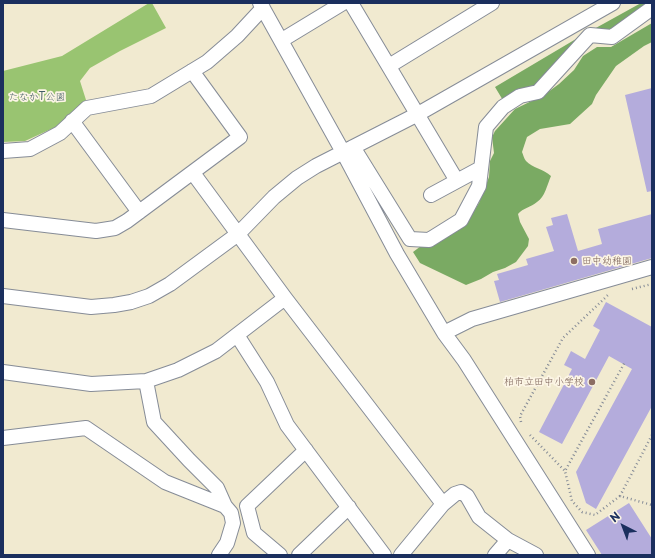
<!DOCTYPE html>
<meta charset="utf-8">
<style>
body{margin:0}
#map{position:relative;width:655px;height:558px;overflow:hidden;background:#f1ead0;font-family:"Playpen Sans",sans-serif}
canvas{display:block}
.frame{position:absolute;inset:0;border:4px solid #1b2f5e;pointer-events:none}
.north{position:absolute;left:603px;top:506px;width:40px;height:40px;-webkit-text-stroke:3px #fcf5e5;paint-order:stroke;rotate:318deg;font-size:11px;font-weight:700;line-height:16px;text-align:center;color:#1b2f5e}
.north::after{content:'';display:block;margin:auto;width:14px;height:18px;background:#1b2f5e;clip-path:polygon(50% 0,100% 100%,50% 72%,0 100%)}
</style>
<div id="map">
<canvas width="655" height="558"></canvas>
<div class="frame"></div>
<div class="north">N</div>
</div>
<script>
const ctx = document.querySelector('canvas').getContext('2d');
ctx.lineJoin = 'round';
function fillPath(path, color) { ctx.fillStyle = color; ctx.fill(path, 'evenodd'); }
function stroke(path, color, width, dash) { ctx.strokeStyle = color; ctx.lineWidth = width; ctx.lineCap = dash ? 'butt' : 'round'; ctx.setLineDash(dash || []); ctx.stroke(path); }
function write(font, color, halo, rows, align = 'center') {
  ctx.font = font + ' "Playpen Sans","Klee One",sans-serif'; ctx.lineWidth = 3.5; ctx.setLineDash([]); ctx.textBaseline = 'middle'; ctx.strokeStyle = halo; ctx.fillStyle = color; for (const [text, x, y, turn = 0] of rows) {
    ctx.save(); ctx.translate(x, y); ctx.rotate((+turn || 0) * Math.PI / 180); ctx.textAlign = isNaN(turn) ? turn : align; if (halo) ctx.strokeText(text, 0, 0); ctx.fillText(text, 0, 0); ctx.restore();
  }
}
const green = new Path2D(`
 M149 3H152L166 28 120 51 90 68 80 81 86 100 60 125 25 141 3 142V71L62 56Z`);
const forest = new Path2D(`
 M641 3H652L611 34 594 29Z
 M652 23V42L644 46 616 66 596 95 592 104 570 124 540 129 527 137 522 152C523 154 524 159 526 161 532 168 544 169 551 176 547 185 545 197 537 202 531 207 523 208 518 214L520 222 529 239 528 246 516 262 505 268 493 272 481 279 466 285 420 263 413 252 421 246 467 222 479 203 489 177 490 161 494 153 492 137 495 131 515 109 544 95 559 84 574 70 583 56 597 47H611Z
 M581 36 536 88 504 102 495 87Z`);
const building = new Path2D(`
 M652 88V191L647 192 625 95Z
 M567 214 578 251 602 244 598 229 652 214V258L500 302 494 281 499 280 497 274 528 265 526 259 554 251 546 227 553 225 551 218Z
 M606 302 652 327V406L596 509 586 503 576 472 632 369 609 356 562 444 539 432 572 369 564 365 571 351 585 359 600 330 593 326Z
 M629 503 652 539V555H602L586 530Z`);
const path = new Path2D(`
 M632 289 652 284
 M521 422 520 416 563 338 608 295
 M530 435 565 471
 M652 435 620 496 652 505
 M620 496 595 515 582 512 572 501 565 471 625 362`);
const minor = new Path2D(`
 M260 3 343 152 397 254 444 333 464 360 588 555
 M351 3 457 181
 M282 40 343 3
 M389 66 492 3
 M72 121 139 212
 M353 147 410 239 429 240 461 220 479 186 486 127 503 107 520 96 538 92 590 35 612 37 652 8
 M3 151 30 149 60 133 87 108 151 96 207 62 237 36 263 8
 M193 173 285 298 443 504
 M431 195 481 168
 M3 220 96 231 115 228 127 221 240 137 192 71
 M3 296 91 307 114 305 131 302 149 296 170 284 238 234 274 197 297 178 316 166 418 114 613 3
 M444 333 472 319 652 267
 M237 335 267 382 287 425 384 555
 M3 372 91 384 146 381 178 370 216 351 285 298
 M146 381 154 422 189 460 217 488 225 506 231 513 233 523 227 543 219 555
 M3 438 86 428 165 482 225 506
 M280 555 254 533 247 506 306 450
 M299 555 349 507
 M401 555 443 504 455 494 461 492 467 496 479 517 508 540 536 555
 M495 555 508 540`);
const markers = [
 [574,261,4,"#8d6e63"],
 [592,382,4,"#8d6e63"]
];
const parkNames = [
 ["たなかT公園",37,97]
];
const educationNames = [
 ["田中幼稚園",582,261],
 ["柏市立田中小学校",584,382,"right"]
];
fillPath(green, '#99c471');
fillPath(forest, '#7aaa63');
fillPath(building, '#b4acdc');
stroke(minor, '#868c97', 16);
stroke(path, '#868c97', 2.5, [1, 3]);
stroke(minor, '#fff', 14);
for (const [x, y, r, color] of markers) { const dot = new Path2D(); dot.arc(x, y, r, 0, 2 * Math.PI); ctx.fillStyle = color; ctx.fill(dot); stroke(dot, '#fcf5e5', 1.5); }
write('10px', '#415c64', '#fcf5e5', parkNames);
write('10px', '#785e54', '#fcf5e5', educationNames, 'left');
</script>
